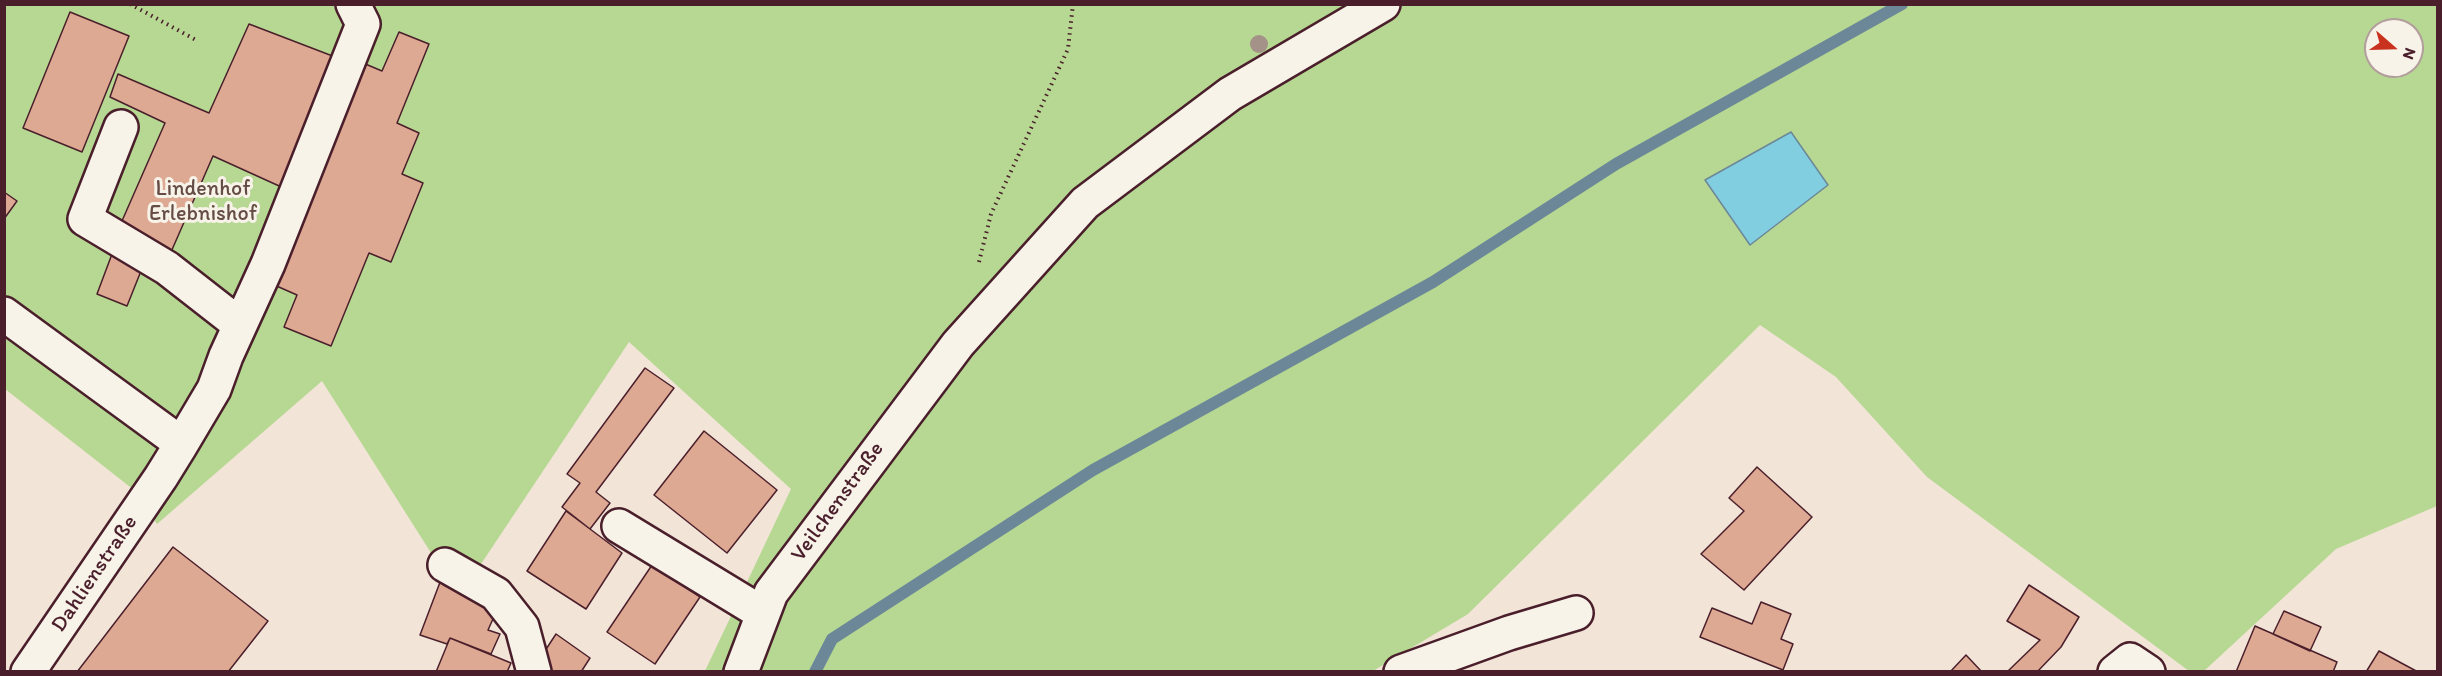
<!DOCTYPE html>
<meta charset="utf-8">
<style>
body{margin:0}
#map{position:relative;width:2442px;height:676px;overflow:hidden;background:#f2e4d7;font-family:Itim,sans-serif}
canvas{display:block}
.frame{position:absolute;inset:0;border:6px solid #4a1f2b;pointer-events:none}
.north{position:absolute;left:2364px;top:18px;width:60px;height:60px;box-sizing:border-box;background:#f7f3e8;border:2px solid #b29e9c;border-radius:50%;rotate:110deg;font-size:16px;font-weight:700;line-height:24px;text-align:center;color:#4a1f2b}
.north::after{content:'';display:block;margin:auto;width:21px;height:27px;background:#c8321e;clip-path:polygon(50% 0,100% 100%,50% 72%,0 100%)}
</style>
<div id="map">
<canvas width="2442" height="676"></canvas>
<div class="frame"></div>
<div class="north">N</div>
</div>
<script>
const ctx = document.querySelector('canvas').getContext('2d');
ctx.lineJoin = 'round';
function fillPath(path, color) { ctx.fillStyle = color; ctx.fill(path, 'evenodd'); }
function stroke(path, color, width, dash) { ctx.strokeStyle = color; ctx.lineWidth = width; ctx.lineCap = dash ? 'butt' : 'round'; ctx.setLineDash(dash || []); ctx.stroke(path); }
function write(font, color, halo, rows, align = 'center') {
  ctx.font = font + ' Itim,sans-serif'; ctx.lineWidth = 6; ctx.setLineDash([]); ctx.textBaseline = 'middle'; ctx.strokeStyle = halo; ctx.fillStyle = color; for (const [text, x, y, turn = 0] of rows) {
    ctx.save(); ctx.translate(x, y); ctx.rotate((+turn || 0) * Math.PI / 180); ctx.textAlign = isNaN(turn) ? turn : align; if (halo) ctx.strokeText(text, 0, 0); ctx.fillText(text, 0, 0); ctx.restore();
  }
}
const green = new Path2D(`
 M4 5H2437V506L2336 549 2204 671H2189L1927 477 1836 377 1760 325 1468 614 1373 671H705L791 489 629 342 459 597 322 381 157 524 134 490 5 389ZM2376 30H2412V66H2376Z`);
const water = new Path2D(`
 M1791 132 1828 185 1750 245 1705 180Z`);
const stream = new Path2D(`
 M815 672 832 639 1093 470 1433 282 1616 164 1902 4`);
const building = new Path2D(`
 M70 12 129 36 82 152 23 128Z
 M249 24 343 60 288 190 213 156 171 252 118 230 165 123 110 97 118 74 209 113Z
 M399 32 429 44 397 123 419 133 402 174 423 183 391 262 369 253 331 346 284 327 297 295 272 284 363 63 382 71Z
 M4 192 17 201 4 219Z
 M112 254 143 266 127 306 97 294Z
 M645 368 674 388 596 492 610 503 590 529 562 507 580 483 567 474Z
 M704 431 777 490 727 553 654 495Z
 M1757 467 1812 517 1744 590 1701 554 1744 511 1729 498Z
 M566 511 622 553 586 609 527 571Z
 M173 547 268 621 228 672H77Z
 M652 565 700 597 655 664 607 632Z
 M442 577 497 610 488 630 500 634 491 654 450 638 447 644 420 635Z
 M2029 585 2079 617 2061 647 2037 672H2007L2040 640 2007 621Z
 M1761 602 1791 614 1781 639 1793 644 1783 670 1700 637 1712 608 1752 624Z
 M2284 611 2321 627 2310 651 2273 634Z
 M2255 626 2337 662 2333 672H2236Z
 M556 634 590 658 581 672H550L537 663Z
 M450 638 511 663 507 672H436Z
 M2379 651 2418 672H2366Z
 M1966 655 1982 672H1950Z`);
const path = new Path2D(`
 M130 4 196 40
 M979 262 991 214 1068 49 1073 4`);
const minor = new Path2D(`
 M121 127 85 219 167 268 240 325
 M4 314 175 439 179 448 161 477 28 672
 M179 448 214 389 226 356 268 264 363 24 353 4
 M619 526 762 613
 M445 565 496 594 522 627 534 672
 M741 672 771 593 958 344 1085 203 1230 94 1383 4
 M1401 672 1509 633 1576 613
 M2115 672 2130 660 2148 672`);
const trees = [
 [1259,44]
];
const parkNames = [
 ["Lindenhof",203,189],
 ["Erlebnishof",203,214]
];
const streetNames = [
 ["Veilchenstraße",838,502,-54],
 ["Dahlienstraße",95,574,-56]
];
fillPath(green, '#b6d892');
fillPath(water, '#82cee1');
stroke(water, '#6c8898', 1.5);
stroke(stream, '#6c8898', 12);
fillPath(building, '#dea993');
stroke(building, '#4a1f2b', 1.5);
stroke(minor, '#4a1f2b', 38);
stroke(path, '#4a1f2b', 4, [1.5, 4.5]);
stroke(minor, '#f7f3e8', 33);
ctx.fillStyle = '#a49187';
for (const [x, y] of trees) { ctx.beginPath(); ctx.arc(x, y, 9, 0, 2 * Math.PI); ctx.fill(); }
write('22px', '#654d45', '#f7f3e8', parkNames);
write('22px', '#4a1f2b', '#f7f3e8', streetNames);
</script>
